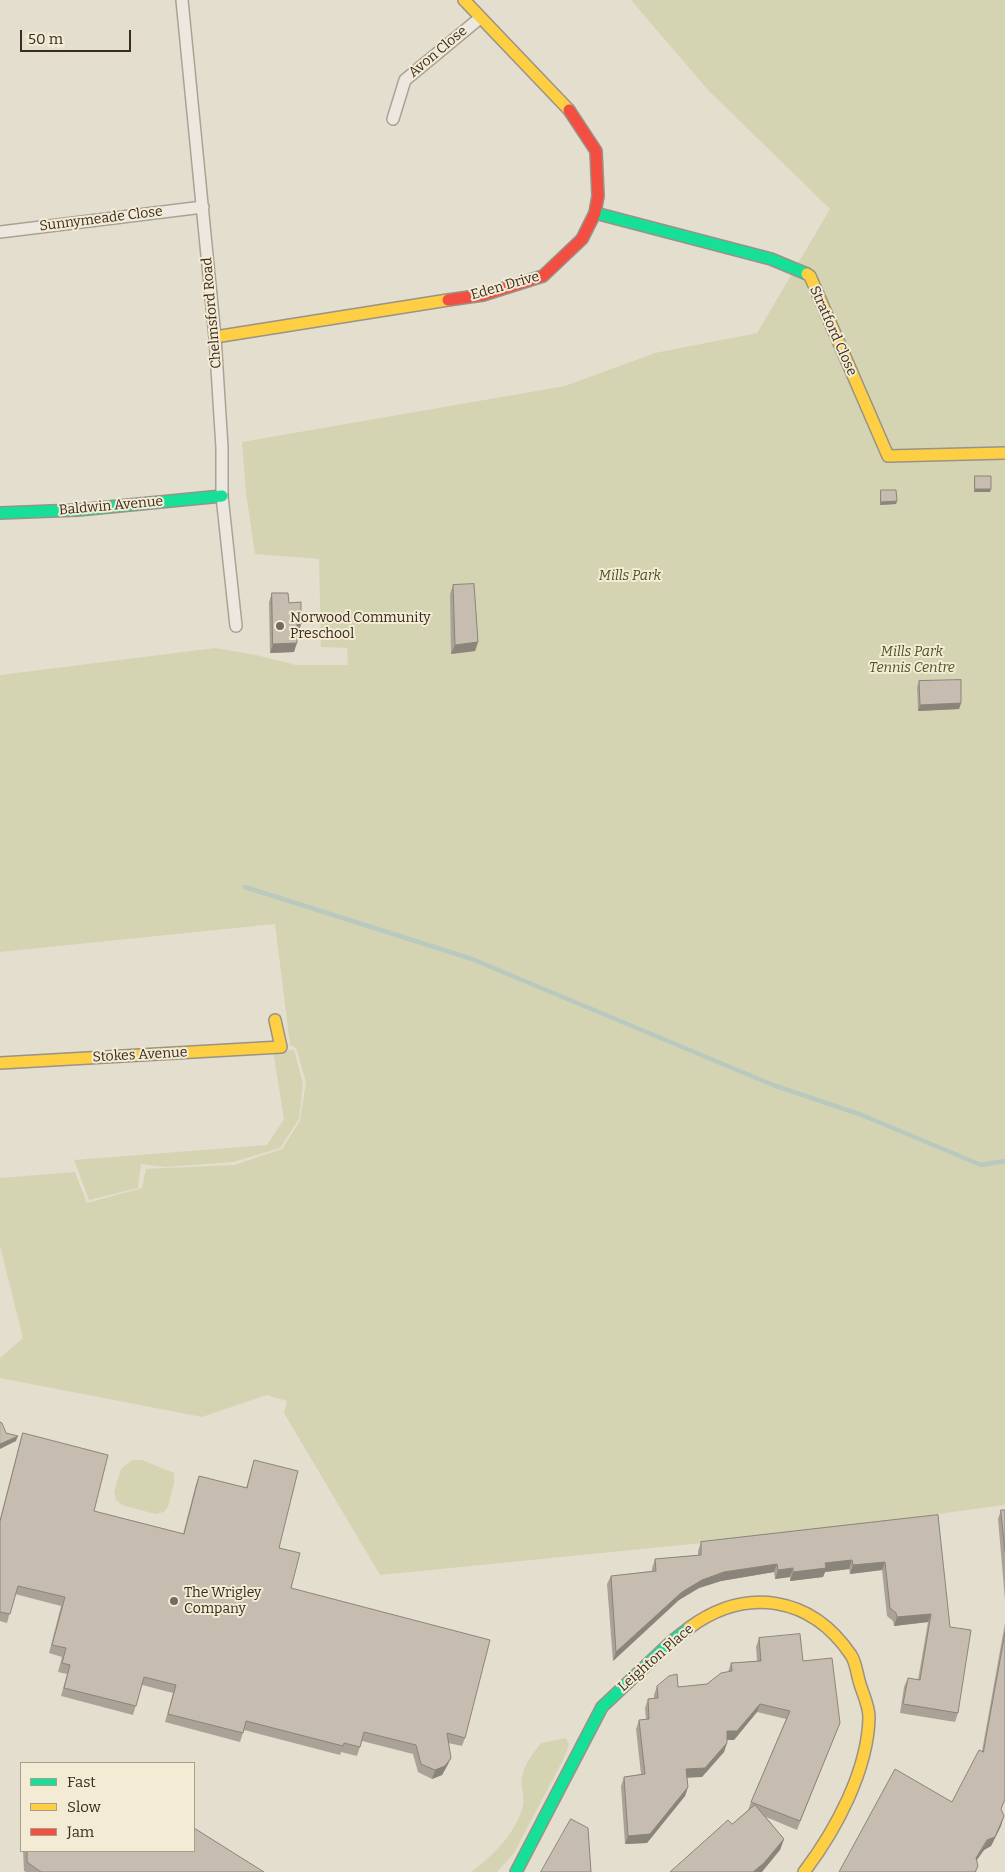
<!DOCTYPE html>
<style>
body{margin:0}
#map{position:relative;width:1005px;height:1872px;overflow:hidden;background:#e4decf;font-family:Bitter,serif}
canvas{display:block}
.legend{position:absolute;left:20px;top:1762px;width:175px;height:90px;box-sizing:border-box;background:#f4ebd5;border:1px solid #a99e8c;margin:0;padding:6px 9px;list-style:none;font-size:15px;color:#382b1f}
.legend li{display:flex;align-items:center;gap:10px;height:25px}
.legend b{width:25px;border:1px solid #a99e8c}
.scale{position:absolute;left:20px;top:30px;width:111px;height:22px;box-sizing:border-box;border:2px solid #382b1f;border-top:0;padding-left:6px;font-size:15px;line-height:18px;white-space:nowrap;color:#382b1f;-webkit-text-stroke:4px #f4ebd5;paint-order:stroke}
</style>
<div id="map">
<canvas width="1005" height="1872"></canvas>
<ul class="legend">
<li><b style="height:6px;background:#16e098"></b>Fast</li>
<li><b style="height:6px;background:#ffcf43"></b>Slow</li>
<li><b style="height:6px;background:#f24e42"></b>Jam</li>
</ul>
<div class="scale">50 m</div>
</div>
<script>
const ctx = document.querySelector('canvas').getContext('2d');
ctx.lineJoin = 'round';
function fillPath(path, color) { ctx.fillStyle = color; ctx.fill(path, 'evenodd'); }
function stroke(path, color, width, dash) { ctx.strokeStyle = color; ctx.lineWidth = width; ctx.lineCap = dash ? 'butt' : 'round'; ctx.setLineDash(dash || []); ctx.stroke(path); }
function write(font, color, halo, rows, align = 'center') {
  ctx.font = font + ' Bitter,serif'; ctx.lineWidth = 4; ctx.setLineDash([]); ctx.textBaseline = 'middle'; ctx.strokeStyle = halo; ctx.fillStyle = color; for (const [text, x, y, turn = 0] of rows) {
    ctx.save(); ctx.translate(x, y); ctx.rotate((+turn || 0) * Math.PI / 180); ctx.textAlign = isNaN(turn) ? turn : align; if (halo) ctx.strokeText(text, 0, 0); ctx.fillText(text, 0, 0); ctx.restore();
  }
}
const green = new Path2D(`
 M631 0H1005V1505L773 1536 380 1575 284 1413 287 1401 267 1395 202 1417 0 1378V1358L23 1338 0 1246V1178L75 1172 87 1203 142 1188 146 1169 234 1165 282 1149 300 1121 306 1082 296 1048 290 1045 275 924 0 952V675L215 648 256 655 296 665H348L347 648 321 647 319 559 255 554 246 493 242 442 565 386 655 353 757 333 830 209 709 91Z
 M294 1050 303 1084 299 1119 280 1148 233 1162 166 1167 141 1164 138 1188 89 1200 74 1160 267 1145 284 1119 273 1051Z
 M132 1460H142L174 1473V1483L168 1507 164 1512 155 1514 122 1505 116 1500 114 1492 121 1469Z
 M566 1738 569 1745 564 1758 514 1853 497 1872H471C493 1856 517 1832 523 1805 525 1795 520 1786 522 1777 524 1765 533 1753 541 1743Z`);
const stream = new Path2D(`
 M245 887 472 959 773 1085 862 1115 981 1165 1005 1161`);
const street = new Path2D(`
 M182 0 215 337 222 448V496L236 626
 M393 119 405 80 480 18
 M0 232 203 207`);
const fast = new Path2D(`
 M595 213 771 259 807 274
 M0 513 78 510 222 496
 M516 1872 602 1707 672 1641 689 1628`);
const slow = new Path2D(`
 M464 0 569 110
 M807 274 810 276 888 456 1005 453
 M215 337 448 300
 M0 1063 281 1047 275 1020
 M689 1628C746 1586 811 1596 851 1655 856 1662 857 1675 860 1684 863 1694 869 1706 869 1717 868 1770 836 1830 804 1872`);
const jam = new Path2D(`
 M448 300 483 295 543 276 582 239 595 213 598 196 596 151 569 110`);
const wall = new Path2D(`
 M975 476 991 489 990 492H974V479Z
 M881 490 897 501 896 504 880 505V493Z
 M453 585 478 642 475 651 451 654 450 594Z
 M272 593 289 603 301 624 298 633H297L294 652 270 653 269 602Z
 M919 681 961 703 959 709 918 711 917 687Z
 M23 1433 94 1511 183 1534 196 1484 199 1476 246 1488 254 1460 291 1588 465 1738 462 1746 448 1743 451 1758 447 1766 442 1775 432 1779 418 1772 413 1754 362 1741 357 1756 341 1752 340 1755 244 1730 240 1742 165 1722 173 1693 142 1685 133 1715 61 1696 67 1674 58 1672 62 1657 49 1653 61 1606 15 1594 7 1623 0 1621V1519L20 1442Z
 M1001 1510H1005V1600L998 1519Z
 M938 1515 958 1713 955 1722 900 1713 904 1687 908 1678 918 1680 928 1622 894 1626 893 1621 887 1616 882 1570 850 1574 849 1569 825 1572 823 1577 790 1581V1577L775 1579 774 1572 721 1581 699 1588 679 1600 613 1661 607 1584 611 1576 652 1571V1568L655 1559 698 1555V1551L701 1542Z
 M1005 1623V1799L1001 1809V1826L991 1846 984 1850 976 1861 978 1866 976 1872H839L952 1802 982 1751Z
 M759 1638 803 1661 840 1723 797 1830 766 1817 784 1839 780 1850 732 1824 748 1810 751 1802 786 1719 757 1712 734 1740H727L724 1752 702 1777H687L688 1787 685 1796 647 1843 625 1844 621 1786 624 1777 641 1774 636 1729 639 1720H646L645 1708 648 1699 654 1698V1695L657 1686 678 1687 707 1684 728 1672 731 1663 757 1661 756 1647Z
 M23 1851H194L264 1872H26L24 1871Z`);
const shadedWall = new Path2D(`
 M975 489H991L990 492H974Z
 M897 501 896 504 880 505 881 502Z
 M297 624H301L298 633H293Z
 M478 642 475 651 451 654 455 645Z
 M297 643 294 652 270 653 273 644Z
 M961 703 959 709 918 711 920 705Z
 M18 1436 16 1441 0 1449V1444Z
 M852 1560 849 1569 825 1572 823 1577 790 1581 793 1572 825 1563Z
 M885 1562 882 1570 850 1574 853 1565Z
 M777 1564 774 1572 721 1581 699 1588 679 1600 613 1661 616 1652 682 1592 702 1580 724 1572Z
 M793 1568 790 1577 775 1579 778 1570Z
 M931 1614 928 1622 894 1626 897 1617Z
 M760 1704 757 1712 734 1740H724L727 1731Z
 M727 1743 724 1752 702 1777 683 1778 686 1769Z
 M451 1758 447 1766 442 1775 432 1779 435 1770Z
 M688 1787 685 1796 647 1843 625 1844 628 1836Z
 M1004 1816 1001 1826 991 1846 984 1850 972 1867 976 1858Z
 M784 1839 780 1850 762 1872H753Z`);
const building = new Path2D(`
 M975 476H991V489H975Z
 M881 490H896L897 501 881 502Z
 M474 584 478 642 455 645 453 585Z
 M272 593H288L289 603 301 602V624H297V643L273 644Z
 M961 680V703L920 705 919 681Z
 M0 1422 2 1423 6 1433 18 1436 0 1444Z
 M23 1433 108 1455 94 1511 184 1534 199 1476 247 1488 254 1460 298 1471 279 1548 300 1553 291 1588 490 1640 465 1738 447 1733 451 1758 445 1766 435 1770 421 1764 416 1745 364 1732 360 1747 344 1743 343 1746 246 1721 243 1733 168 1714 176 1685 144 1677 136 1706 64 1688 70 1665 62 1663 66 1648 52 1645 65 1597 18 1586 10 1614 0 1612V1522Z
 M1001 1510H1005V1551Z
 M938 1515 950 1627 971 1630 958 1713 903 1704 908 1678 920 1680 931 1614 897 1617 896 1613 890 1608 885 1562 853 1565 852 1560 825 1563 826 1568 793 1572V1568L778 1570 777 1564 724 1572 702 1580 682 1592 616 1652 611 1576 656 1571 655 1559 701 1555V1542Z
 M1005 1633V1799L1001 1809 1004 1816 995 1837 987 1840 976 1858 978 1866 975 1872H839L895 1769 952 1802 979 1750 983 1752Z
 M800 1634 803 1661 832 1658 840 1723 800 1821 751 1802 790 1711 760 1704 737 1731H727V1743L705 1768 686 1769 688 1787 650 1834 628 1836 624 1777 645 1774 639 1720 649 1719 648 1699 658 1698 657 1686 669 1676 677 1674 678 1687 707 1684 721 1673 732 1671 731 1663 761 1661 759 1638Z
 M755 1805 784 1839 764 1863 753 1872H670L728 1820 732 1824Z
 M571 1819 588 1828 591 1872H541Z
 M194 1828 264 1872H41L27 1862V1851H194Z`);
const markers = [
 [280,626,5,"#746a5d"],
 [174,1601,5,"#746a5d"]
];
const streetNames = [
 ["Avon Close",438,52,-40],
 ["Sunnymeade Close",101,219,-7],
 ["Eden Drive",505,286,-16],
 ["Chelmsford Road",212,313,-95],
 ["Stratford Close",833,331,66],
 ["Baldwin Avenue",111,506,-5],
 ["Stokes Avenue",140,1055,-3],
 ["Leighton Place",656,1658,-41]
];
const parkNames = [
 ["Mills Park",630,576],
 ["Mills Park",912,652],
 ["Tennis Centre",912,668]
];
const poiNames = [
 ["Norwood Community",290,618],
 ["Preschool",290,634],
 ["The Wrigley",184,1593],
 ["Company",184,1609]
];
fillPath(green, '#d4d4b2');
stroke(stream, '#b9c9c0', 4.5);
stroke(street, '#a9a397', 14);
stroke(fast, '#999288', 14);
stroke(slow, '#999288', 14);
stroke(jam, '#999288', 14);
stroke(street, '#ece8e0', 11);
stroke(fast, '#16e098', 11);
stroke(slow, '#ffcf43', 11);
stroke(jam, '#f24e42', 11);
fillPath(wall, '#aba297');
fillPath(shadedWall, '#8b847b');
fillPath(building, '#c7bcb0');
stroke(building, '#8b847b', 1);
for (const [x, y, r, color] of markers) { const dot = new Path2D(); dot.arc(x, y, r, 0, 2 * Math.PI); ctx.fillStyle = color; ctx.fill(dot); stroke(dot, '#f4ebd5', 2); }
write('14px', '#382b1f', '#f4ebd5', streetNames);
write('italic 14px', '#495427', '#f4ebd5', parkNames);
write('14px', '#382b1f', '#f4ebd5', poiNames, 'left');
</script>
